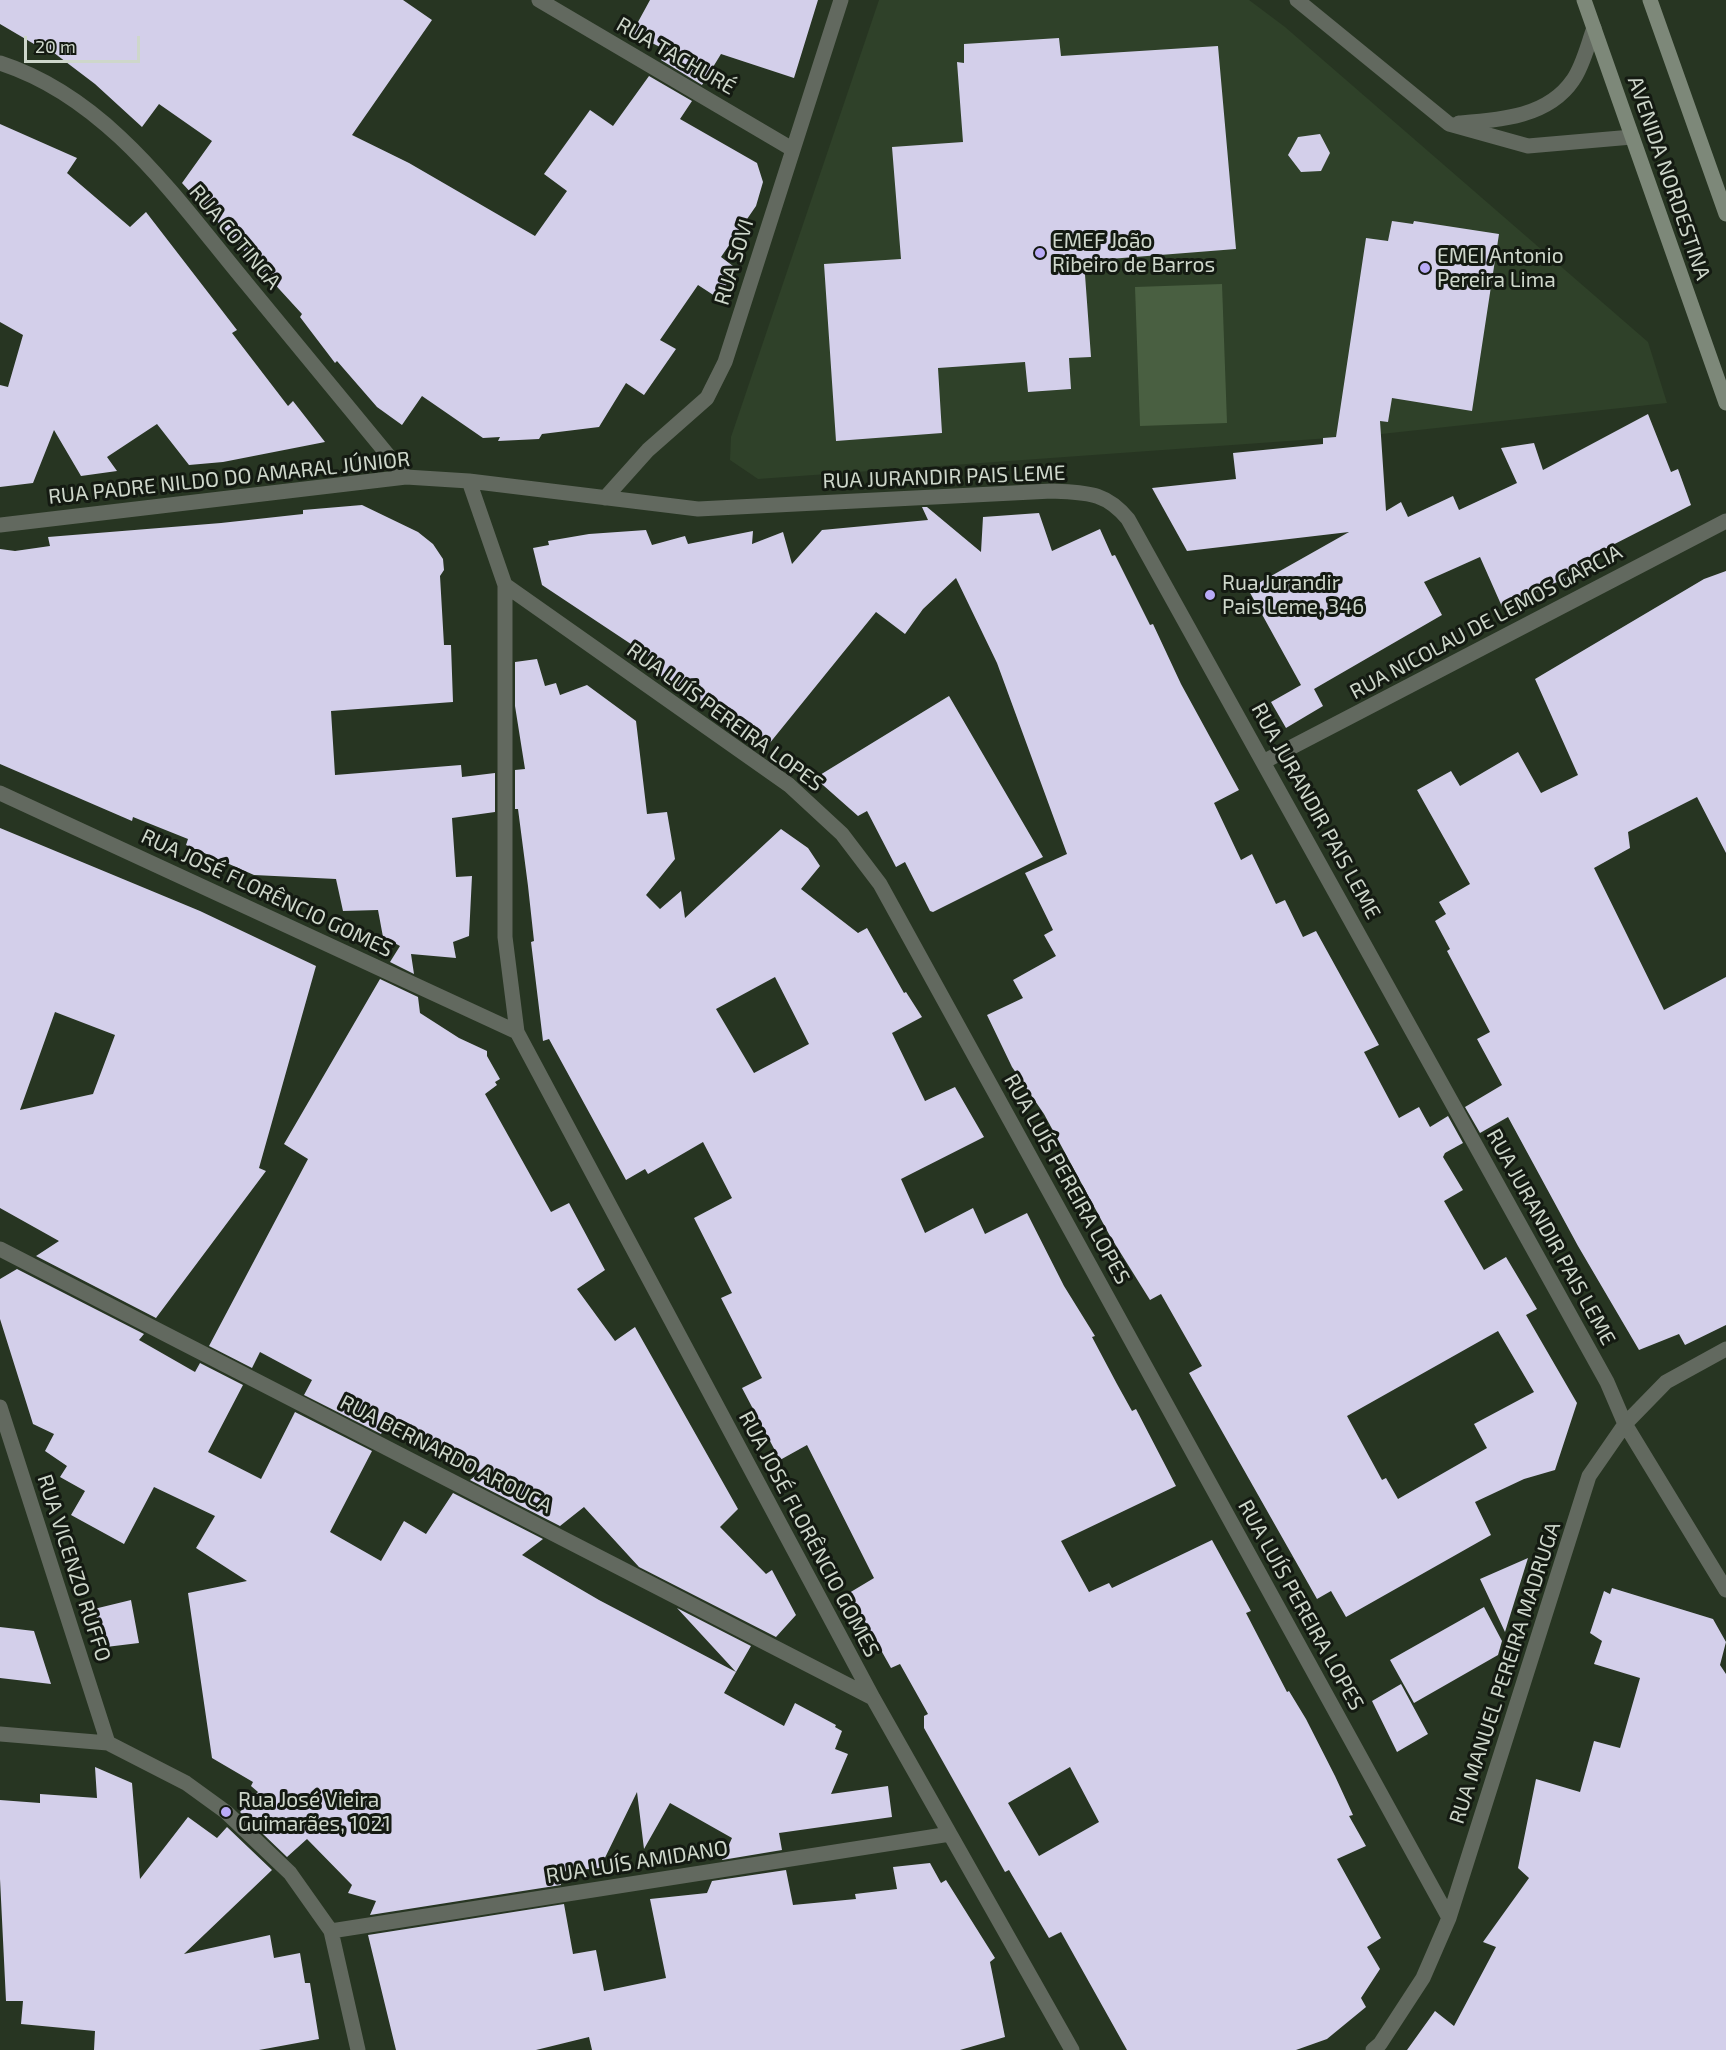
<!DOCTYPE html>
<meta charset="utf-8">
<style>
body{margin:0}
#map{position:relative;width:1726px;height:2050px;overflow:hidden;background:#273522;font-family:"Exo 2",sans-serif}
canvas{display:block}
.scale{position:absolute;left:24px;top:36px;width:116px;height:27px;box-sizing:border-box;border:3px solid #ced7cb;border-top:0;padding-left:8px;font-size:18px;line-height:21px;white-space:nowrap;color:#ced7cb;-webkit-text-stroke:4px #141a12;paint-order:stroke}
</style>
<div id="map">
<canvas width="1726" height="2050"></canvas>
<div class="scale">20 m</div>
</div>
<script>
const ctx = document.querySelector('canvas').getContext('2d');
ctx.lineJoin = 'round';
function fillPath(path, color) { ctx.fillStyle = color; ctx.fill(path, 'evenodd'); }
function stroke(path, color, width, dash) { ctx.strokeStyle = color; ctx.lineWidth = width; ctx.lineCap = dash ? 'butt' : 'round'; ctx.setLineDash(dash || []); ctx.stroke(path); }
function write(font, color, halo, rows, align = 'center') {
  ctx.font = font + ' "Exo 2",sans-serif'; ctx.lineWidth = 6; ctx.setLineDash([]); ctx.textBaseline = 'middle'; ctx.strokeStyle = halo; ctx.fillStyle = color; for (const [text, x, y, turn = 0] of rows) {
    ctx.save(); ctx.translate(x, y); ctx.rotate((+turn || 0) * Math.PI / 180); ctx.textAlign = isNaN(turn) ? turn : align; if (halo) ctx.strokeText(text, 0, 0); ctx.fillText(text, 0, 0); ctx.restore();
  }
}
const built = new Path2D(`
 M879 0H1249L1285 27 1648 342 1667 403 1372 435 758 479 730 460 731 437Z`);
const green = new Path2D(`
 M1222 284 1227 423 1140 426 1135 287Z`);
const building = new Path2D(`
 M0 0H403L432 20 352 135 409 163 535 236 567 191 544 174 590 110 613 126 649 76 692 101 680 119 757 163 763 182 756 206 721 257 733 266 721 300 698 285 660 340 676 349 644 395 626 383 599 427 542 434 539 439 498 441 500 437 483 438 422 396 402 425 377 407 337 361 335 363 300 317 302 314 182 183 212 141 159 104 142 127 95 84 37 40 34 44 0 24Z
 M650 0H818L794 78 721 54 702 85 661 60 668 51 632 33Z
 M1059 38 1061 56 1218 46 1236 249 1084 261 1091 357 1069 358 1071 389 1028 392 1025 362 938 368 942 433 836 441 824 264 901 259 892 147 963 142 957 62 964 63V44Z
 M0 124 77 158 67 173 130 227 146 212 237 330 232 333 288 406 293 401 325 442 223 462 189 465 157 424 107 457 117 471 81 476 54 430 33 483 0 487V385L8 387 23 335 0 322Z
 M1320 134 1330 153 1321 171 1301 172 1288 155 1298 137Z
 M1392 221 1413 224 1414 221 1499 234 1472 411 1392 398 1388 422 1380 421 1386 511 1401 502 1408 517 1453 496 1459 510 1517 483 1501 448 1534 443 1543 470 1648 414 1671 472 1678 469 1691 505 1595 554 1598 561 1562 583 1561 580 1503 609 1480 557 1424 582 1442 615 1314 689 1323 706 1286 728 1271 702 1301 685 1248 589 1349 532 1187 551 1152 488 1236 479 1233 453 1323 444V438L1336 437 1366 238 1388 241Z
 M362 505 418 532 433 544 443 559 444 570 440 576 444 645H451L453 702 331 711 335 775 461 765 462 777 495 773V812L452 818 456 877 472 876 469 936 453 942 456 958 411 954 414 974 390 962 400 946 383 937 378 910 343 911 336 879 254 875 186 845 188 839 133 817 132 821 0 764V549L15 551 50 546 48 537 221 523 303 514V510Z
 M922 507H927L981 552 983 517 1039 513 1052 551 1100 529 1112 556 1115 555 1150 625 1153 624 1181 684 1239 790 1214 803 1241 860 1252 854 1276 904 1285 900 1303 937 1316 931 1379 1045 1364 1052 1399 1118 1419 1107 1430 1127 1448 1116 1463 1143 1445 1153 1443 1157 1463 1190 1444 1201 1484 1270 1506 1257 1537 1309 1526 1315 1577 1403 1555 1470 1524 1479 1475 1502 1491 1535 1346 1617 1331 1591 1317 1599 1189 1373 1202 1366 1161 1294 1150 1300 1110 1236 1044 1114 1012 1067 987 1015 1023 998 1013 980 1056 956 1044 935 1053 930 1025 873 1067 854 997 663 956 578 923 609 905 634 876 612 769 744 658 674 663 668 653 661 655 660 542 585 533 548 549 545 548 541 589 534 646 530 652 545 685 536 688 544 753 531 752 544 783 532 792 564 822 530 928 520ZM1498 1331 1534 1392 1474 1424 1487 1448 1398 1499 1386 1478 1382 1480 1347 1416Z
 M1726 571V853L1697 797 1628 832 1630 848 1594 868 1664 1010 1726 977V1325L1685 1345 1679 1334 1639 1350 1578 1246 1508 1117 1480 1133 1465 1107 1502 1085 1477 1039 1490 1032 1447 951 1450 949 1435 921 1446 914 1439 902 1470 884 1417 790 1451 771 1460 786 1518 752 1541 793 1578 775 1535 679 1704 579Z
 M537 659 545 686 556 683 560 695 587 685 636 721 647 814 667 812 675 859 646 895 660 909 681 891 685 918 781 829 808 848 820 866 801 889 858 933 867 928 904 993 906 992 922 1017 892 1033 925 1101 955 1087 984 1137 901 1179 925 1233 973 1208 985 1234 1027 1213 1064 1286 1095 1336 1092 1337 1117 1384 1132 1411 1136 1409 1176 1486 1061 1541 1089 1592 1109 1583 1112 1588 1212 1540 1251 1611 1246 1613 1287 1692 1289 1691 1306 1719 1335 1776 1353 1815 1349 1816 1366 1846 1337 1859 1381 1938 1367 1947 1380 1969 1361 1998 1366 2007 1327 2039 1296 2050H1127L1061 1932 1049 1938 1009 1870 1005 1872 924 1728V1716L928 1714 900 1664 891 1668 849 1593 874 1578 807 1445 780 1460 742 1388 762 1378 721 1298 732 1293 694 1218 732 1198 703 1142 648 1174 645 1169 626 1180 549 1039 543 1041 531 942 534 941 528 886 518 809H515V770L525 769 515 706V662ZM775 977 809 1044 754 1073 716 1009ZM1070 1767 1099 1822 1039 1856 1008 1803Z
 M949 696 1043 857 933 912 930 911 905 862 896 867 867 811 858 816 815 778Z
 M0 828 200 911 316 966 259 1168 266 1171 156 1318 36 1256 59 1241 0 1208ZM55 1012 115 1035 93 1094 20 1110Z
 M380 979 418 997 420 1013 459 1038 487 1051V1056L500 1079 495 1082 497 1085 485 1094 551 1212 569 1203 605 1270 577 1289 615 1341 635 1327 738 1509 720 1527 766 1574 772 1570 796 1615 776 1637 639 1567 584 1507 560 1526 470 1480 479 1473 389 1420 381 1434 304 1395 312 1380 260 1352 252 1368 209 1346 308 1159 284 1144Z
 M17 1269 144 1334 139 1340 195 1372 200 1363 243 1385 208 1452 261 1479 295 1412 372 1451 330 1532 381 1561 404 1521 426 1534 453 1493 543 1539 522 1555 599 1600 736 1672 724 1693 784 1726 795 1703 836 1725 835 1727 842 1731 835 1749 848 1754 831 1794 888 1786 892 1817 779 1833 782 1850 722 1860 732 1838 670 1803 644 1849 637 1792 600 1868 558 1872 561 1885 370 1915 376 1901 348 1893 352 1885 307 1839 287 1857 240 1812 258 1792 251 1786 253 1782 212 1758 188 1593 247 1581 196 1548 215 1516 154 1487 124 1544 71 1515 85 1491 60 1477 67 1466 45 1451 54 1434 33 1424 0 1319V1279Z
 M1528 1558 1505 1632 1480 1579Z
 M1612 1588 1713 1619 1726 1642 1720 1665 1726 1674V2050H1407L1435 2011 1454 2026 1496 1947 1483 1942 1529 1878 1518 1868 1536 1779 1580 1792 1594 1741 1620 1748 1640 1678 1594 1664 1602 1641 1590 1633 1604 1591 1610 1594Z
 M131 1600 139 1643 106 1647 94 1609Z
 M1484 1607 1502 1641 1498 1655 1414 1703 1390 1660Z
 M677 1608 751 1646 736 1672Z
 M0 1627 34 1631 51 1684 0 1678Z
 M1401 1684 1428 1734 1397 1752 1372 1701Z
 M95 1767 132 1783 140 1879 188 1817 217 1838 227 1827 272 1870 184 1954 270 1935 274 1958 300 1953 305 1983H310L319 2039 259 2050H94L95 2031 21 2024 23 2001H6L0 1879V1800L40 1803V1794L97 1798Z
 M930 1863 941 1883 946 1880 995 1958 990 1962 1005 2037 960 2050H592L589 2037 536 2050H396L368 1935 564 1904 573 1954 596 1950 604 1991 666 1978 650 1899 707 1893 712 1881 786 1870 793 1905 856 1899 855 1894 897 1889 893 1867Z`);
const street = new Path2D(`
 M539 0 792 149
 M1297 0 1449 124 1528 146 1632 137
 M0 63C109 98 177 200 247 284 300 348 353 413 406 477
 M1459 123C1500 120 1548 117 1573 80 1583 66 1588 44 1594 28
 M469 481 505 585V937L517 1032 873 1698 1072 2050
 M605 498 648 450 707 398 725 362 841 0
 M0 525 406 477 469 481 698 509 1052 491C1086 493 1105 491 1128 519L1607 1382 1625 1424 1726 1590
 M505 585 789 785 842 834 880 884 1449 1918
 M1265 761 1726 521
 M0 793 517 1032
 M0 1249 873 1698
 M0 1407 108 1743
 M0 1734 108 1743 186 1783 226 1812 290 1873 331 1931 358 2050
 M331 1931 950 1834
 M1373 2050 1380 2044 1423 1978 1449 1918 1589 1476 1625 1424 1666 1382 1726 1349`);
const secondary = new Path2D(`
 M1584 0 1726 403
 M1650 0 1726 214`);
const markers = [
 [1040,253,6,"#b9abf7"],
 [1425,268,6,"#b9abf7"],
 [1210,595,6,"#b9abf7"],
 [226,1812,6,"#b9abf7"]
];
const streetNames = [
 ["RUA TACHURÉ",676,56,30],
 ["AVENIDA NORDESTINA",1669,178,71],
 ["RUA COTINGA",235,237,50],
 ["RUA SOVI",734,262,-73],
 ["RUA JURANDIR PAIS LEME",944,477,-2],
 ["RUA PADRE NILDO DO AMARAL JÚNIOR",229,478,-6],
 ["RUA NICOLAU DE LEMOS GARCIA",1486,622,-28],
 ["RUA LUÍS PEREIRA LOPES",725,717,36],
 ["RUA JURANDIR PAIS LEME",1316,811,61],
 ["RUA JOSÉ FLORÊNCIO GOMES",267,893,25],
 ["RUA LUÍS PEREIRA LOPES",1067,1179,61],
 ["RUA JURANDIR PAIS LEME",1551,1237,61],
 ["RUA BERNARDO AROUCA",446,1454,27],
 ["RUA JOSÉ FLORÊNCIO GOMES",809,1534,62],
 ["RUA VICENZO RUFFO",74,1568,72],
 ["RUA LUÍS PEREIRA LOPES",1301,1605,61],
 ["RUA MANUEL PEREIRA MADRUGA",1505,1673,-72],
 ["RUA LUÍS AMIDANO",637,1862,-9]
];
const poiNames = [
 ["EMEF João",1052,241],
 ["Ribeiro de Barros",1052,265],
 ["EMEI Antonio",1437,256],
 ["Pereira Lima",1437,280],
 ["Rua Jurandir",1222,583],
 ["Pais Leme, 346",1222,607],
 ["Rua José Vieira",238,1800],
 ["Guimarães, 1021",238,1824]
];
fillPath(built, '#2f4129');
fillPath(green, '#495f41');
fillPath(building, '#d3cfea');
stroke(street, '#62695f', 15);
stroke(secondary, '#7d8879', 15);
for (const [x, y, r, color] of markers) { const dot = new Path2D(); dot.arc(x, y, r, 0, 2 * Math.PI); ctx.fillStyle = color; ctx.fill(dot); stroke(dot, '#141a12', 2); }
write('21px', '#ced7cb', '#141a12', streetNames);
write('21px', '#ced7cb', '#141a12', poiNames, 'left');
</script>
